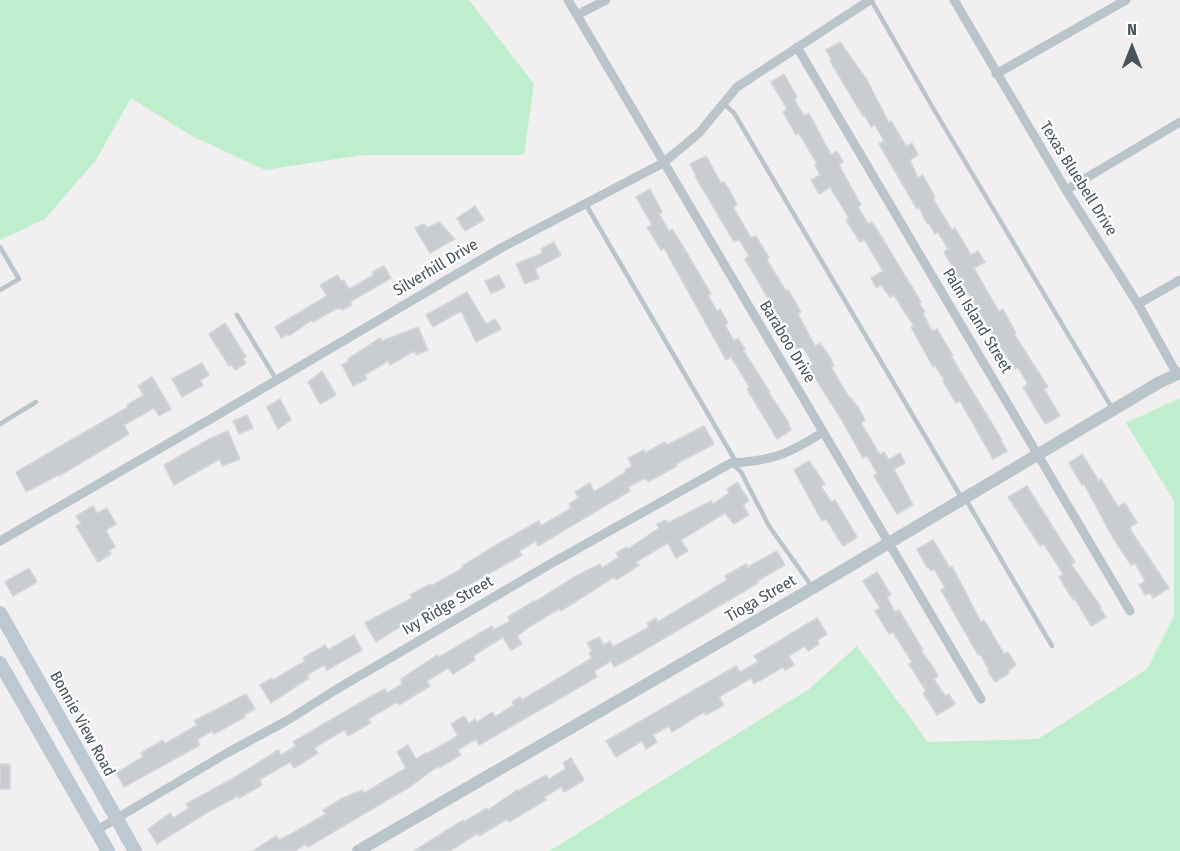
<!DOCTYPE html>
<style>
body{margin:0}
#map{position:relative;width:1180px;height:851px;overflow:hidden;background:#f1efef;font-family:"Fira Sans Condensed",sans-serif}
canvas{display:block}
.north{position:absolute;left:1102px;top:18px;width:60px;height:60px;-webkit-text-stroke:4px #fff;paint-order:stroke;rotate:0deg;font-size:16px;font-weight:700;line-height:24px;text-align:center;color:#47545c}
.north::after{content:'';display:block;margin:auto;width:21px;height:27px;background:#47545c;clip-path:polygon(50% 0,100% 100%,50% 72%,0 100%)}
</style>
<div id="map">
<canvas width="1180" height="851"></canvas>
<div class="north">N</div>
</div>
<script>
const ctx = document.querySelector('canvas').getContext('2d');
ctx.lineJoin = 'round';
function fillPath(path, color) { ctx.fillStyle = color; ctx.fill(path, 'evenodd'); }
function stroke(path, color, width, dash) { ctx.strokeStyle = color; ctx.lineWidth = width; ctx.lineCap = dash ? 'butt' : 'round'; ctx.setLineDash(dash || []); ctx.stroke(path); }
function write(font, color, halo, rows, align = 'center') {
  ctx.font = font + ' "Fira Sans Condensed",sans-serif'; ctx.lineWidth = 4.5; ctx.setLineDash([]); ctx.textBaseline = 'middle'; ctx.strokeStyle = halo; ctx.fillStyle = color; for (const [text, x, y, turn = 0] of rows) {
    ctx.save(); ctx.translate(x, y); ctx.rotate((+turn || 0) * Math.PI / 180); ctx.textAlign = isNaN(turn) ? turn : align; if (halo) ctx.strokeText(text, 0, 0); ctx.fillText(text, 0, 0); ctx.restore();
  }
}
const green = new Path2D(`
 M0 0H469L534 84 524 155H362L265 170 192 136 131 98 96 160 45 219 0 240Z
 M1180 398V851H549L808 690 857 646 928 742 1038 739 1147 669 1174 616V501L1126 423Z`);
const building = new Path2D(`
 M840 42 867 80 889 123 891 121 906 146 912 143 918 155 910 160 918 178 923 175 935 197 933 199 952 230 955 228 971 255 978 251 985 262 974 268 999 312 1003 309 1016 333 1014 334 1048 387 1044 389 1060 416 1045 424 1023 387 1028 384 1018 367 1015 369 998 343 944 252 948 249 938 232 935 234 929 223 927 224 919 207 917 209 879 144 884 141 875 125 871 127 865 116H863L830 61 832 60 826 50Z
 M784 74 797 97 794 99 804 116 809 113 831 155 837 151 843 162 839 165 861 205 858 207 868 224 872 222 881 236 921 302 919 303 925 312 923 314 932 331 937 329 953 356H951L1002 440 1001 441 1007 451 993 459 960 401 956 403 943 381 944 380 935 365 933 367 911 327 914 326 904 311 894 295 890 297 881 285 876 288 871 278 883 271 864 239 860 242 846 220 849 218 830 187 819 194 811 180 820 175 815 165 817 164 799 133 796 135 783 112 787 109 771 82Z
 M706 156 721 183 724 182 730 191 737 205 733 207 751 238 756 236 769 258 767 260 786 291 788 290 796 303 801 312 798 314 815 346 820 343 830 357 834 366 831 367 850 399 851 398 858 407 865 420 861 423 880 455 884 452 889 460 900 453 905 463 894 469 913 505 897 514 874 476 877 473 867 456 863 458 840 417 808 367 813 364 803 347 798 350 745 259 749 256 739 239 734 242 695 176 696 175 690 164Z
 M650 189 662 212 659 214 669 231 672 229 684 248 711 294 708 295 717 311 720 309 728 323 725 325 734 341 738 338 745 349 743 350 770 392 769 393 787 420 791 430 777 439 747 389 750 388 731 357 726 360 664 248 661 250 647 227 652 225 636 197Z
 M475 206 484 220 465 231 457 218Z
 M439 222 455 239 430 253 415 228 424 224 427 228Z
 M554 242 561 255 535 269 539 278 525 284 516 264 543 253 541 249Z
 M384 266 391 278 350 302 352 305 342 310 340 308 334 310 313 322 312 320 289 336 288 334 281 338 275 327 327 296 320 285 338 275 341 281 344 280 349 289 374 275 372 272Z
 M499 275 505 287 491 294 485 281Z
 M467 292 486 324 495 319 501 329 476 342 461 311 433 327 426 315Z
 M225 323 246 357 243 359 246 363 235 370 232 365 229 366 209 334Z
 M418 327 428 350 416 355 414 351 390 365 388 361 365 375 367 379 353 386 342 365 349 361 348 359 380 338 382 341Z
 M202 363 209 375 200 380 203 385 182 397 172 379Z
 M322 371 336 395 320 404 308 382Z
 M152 377 171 409 159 416 154 408 124 425 129 434 59 476 58 475 26 492 16 472 128 407 127 405 144 395 138 386Z
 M280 399 291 420 278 429 267 407Z
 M247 415 253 428 239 434 233 421Z
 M704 426 714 444 676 464 677 466 648 482 646 478 628 487 630 491 538 546 536 541 519 551 522 555 440 601 441 603 431 609 430 607 376 642 365 623 412 598 410 595 430 584 431 586 463 568 462 566 503 541 539 521 541 526 571 508 569 504 579 498 575 492 590 483 594 492 626 472 625 470 632 466 628 458 644 450 645 453 665 442 667 445Z
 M228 431 240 459 222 466 220 459 174 485 164 465 211 438Z
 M1082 454 1099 481 1101 479 1118 507 1125 503 1137 523 1131 526 1130 529 1169 588 1153 598 1150 593 1145 595 1139 585 1145 581 1135 563 1131 565 1113 538 1084 484 1082 485 1069 463Z
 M809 461 825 484 821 486 831 502 835 500 857 537 843 546 826 519 822 521 794 470Z
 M737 482 749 501 743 505 749 515 734 524 725 513 681 540 688 551 676 558 668 543 636 562 639 565 616 580 614 577 561 611 559 609 529 627 517 636 522 644 511 650 503 637 473 656 475 660 453 674 448 668 427 681 430 686 399 705 397 702 368 719 371 723 348 736 344 730 314 748 318 753 294 768 290 762 259 780 262 785 239 798 238 796 206 813 157 844 148 829 170 813 173 818 189 808 186 804 239 775 278 750 281 755 296 746 293 742 368 698 385 689 387 693 402 684 401 679 437 655 439 657 492 626 494 630 510 621 508 617 534 601 535 602 576 576 600 564 602 568 619 557 616 553 627 547 628 549 659 528 657 524 666 520 668 523 711 501 713 504 729 493 727 489Z
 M1027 486 1075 562 1071 564 1101 607 1100 608 1106 617 1091 626 1075 599 1073 600 1059 577 1063 574 1044 544 1040 546 1008 497Z
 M93 506 97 513 107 508 116 524 106 530 115 547 109 551 111 554 98 562 76 526 81 523 76 516Z
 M933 540 950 568 952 566 981 622 984 620 1004 654 1008 652 1016 665 1008 671 1009 673 995 682 988 671 989 670 980 654 978 655 941 590 945 588 934 569 931 571 929 567 927 568 917 549Z
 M777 551 785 565 757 581 758 583 629 659 614 667 611 661 594 671 597 677 493 737 479 745 476 739 458 750 461 755 439 768 438 766 411 786 308 847 306 844 295 851H253L276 836 279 840 291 834 326 814 323 810 343 798 362 790 364 793 406 768 397 752 408 745 416 759 425 753 426 754 458 736 451 724 464 716 469 723 475 719 477 722 492 712 495 717 514 705 512 702 520 697 522 700 592 658 589 653 592 651 587 643 599 637 604 645 610 641 613 647 649 627 647 623 656 618 658 622 727 580 725 576 746 564 748 567Z
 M29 568 37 582 13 596 5 582Z
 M877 572 891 595 887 597 895 612 899 610 923 650 921 651 933 667 938 676 934 679 945 696 949 694 955 704 937 715 923 693 926 691 909 664 912 662 893 632 889 634 875 611 880 608 863 581Z
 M817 618 827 634 817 640 819 644 808 651 805 646 789 656 794 665 785 670 783 667 754 684 751 678 719 697 724 705 706 715 704 712 672 732 669 726 653 735 657 742 646 749 642 741 616 757 606 741 736 666 740 672 758 662 754 656Z
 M354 635 362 650 327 670 324 665 307 675 309 678 271 703 260 685 272 678 273 680 305 661 303 658 325 645 328 650Z
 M246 694 255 709 244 715 245 717 214 734 212 731 197 740 200 745 124 787 116 773 143 757 141 753 163 740 165 744 197 725 194 721Z
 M571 758 584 780 564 792 561 787 544 797 546 800 509 822 507 819 479 836 478 833 450 851H414L463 820 464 822 487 808 488 810 517 790 518 791 546 775 549 779 566 769 563 763Z
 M0 764H10V789H0Z`);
const service = new Path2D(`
 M871 0 933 108 1112 408
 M724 104 734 113 961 497
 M585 203 736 462
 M0 247 19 279 0 290
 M237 315 276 379
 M0 424 36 402
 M732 464 741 472 769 526 813 588
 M965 498 1052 646`);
const minor = new Path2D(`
 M568 0 981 699
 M954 0 1066 190 1138 304 1177 374
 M577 15 606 0
 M797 47 1130 611
 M996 74 1126 0
 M1066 190 1180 122
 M1138 304 1180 280
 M0 541 214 417 501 248 663 163 699 133 737 87 870 0
 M97 830 227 753 288 720 337 689 552 563 731 463C772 461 789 454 823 432`);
const tertiary = new Path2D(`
 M358 851 813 588 1160 382 1180 373`);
const secondary = new Path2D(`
 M0 613 135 851
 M0 663 108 851`);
const streetNames = [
 ["Texas Bluebell Drive",1078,179,58],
 ["Silverhill Drive",436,268,-31],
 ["Palm Island Street",977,321,59],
 ["Baraboo Drive",787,342,59],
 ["Tioga Street",761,599,-30],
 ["Ivy Ridge Street",448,606,-30],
 ["Bonnie View Road",82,724,61]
];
fillPath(green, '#beeecb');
fillPath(building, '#c9ccd1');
stroke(building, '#d3d6da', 1.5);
stroke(service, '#bac5cb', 4.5);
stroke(minor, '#bac5cb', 9);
stroke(tertiary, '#bac5cb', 12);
stroke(secondary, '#bdc9d2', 14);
write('16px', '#47545c', '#fff', streetNames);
</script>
